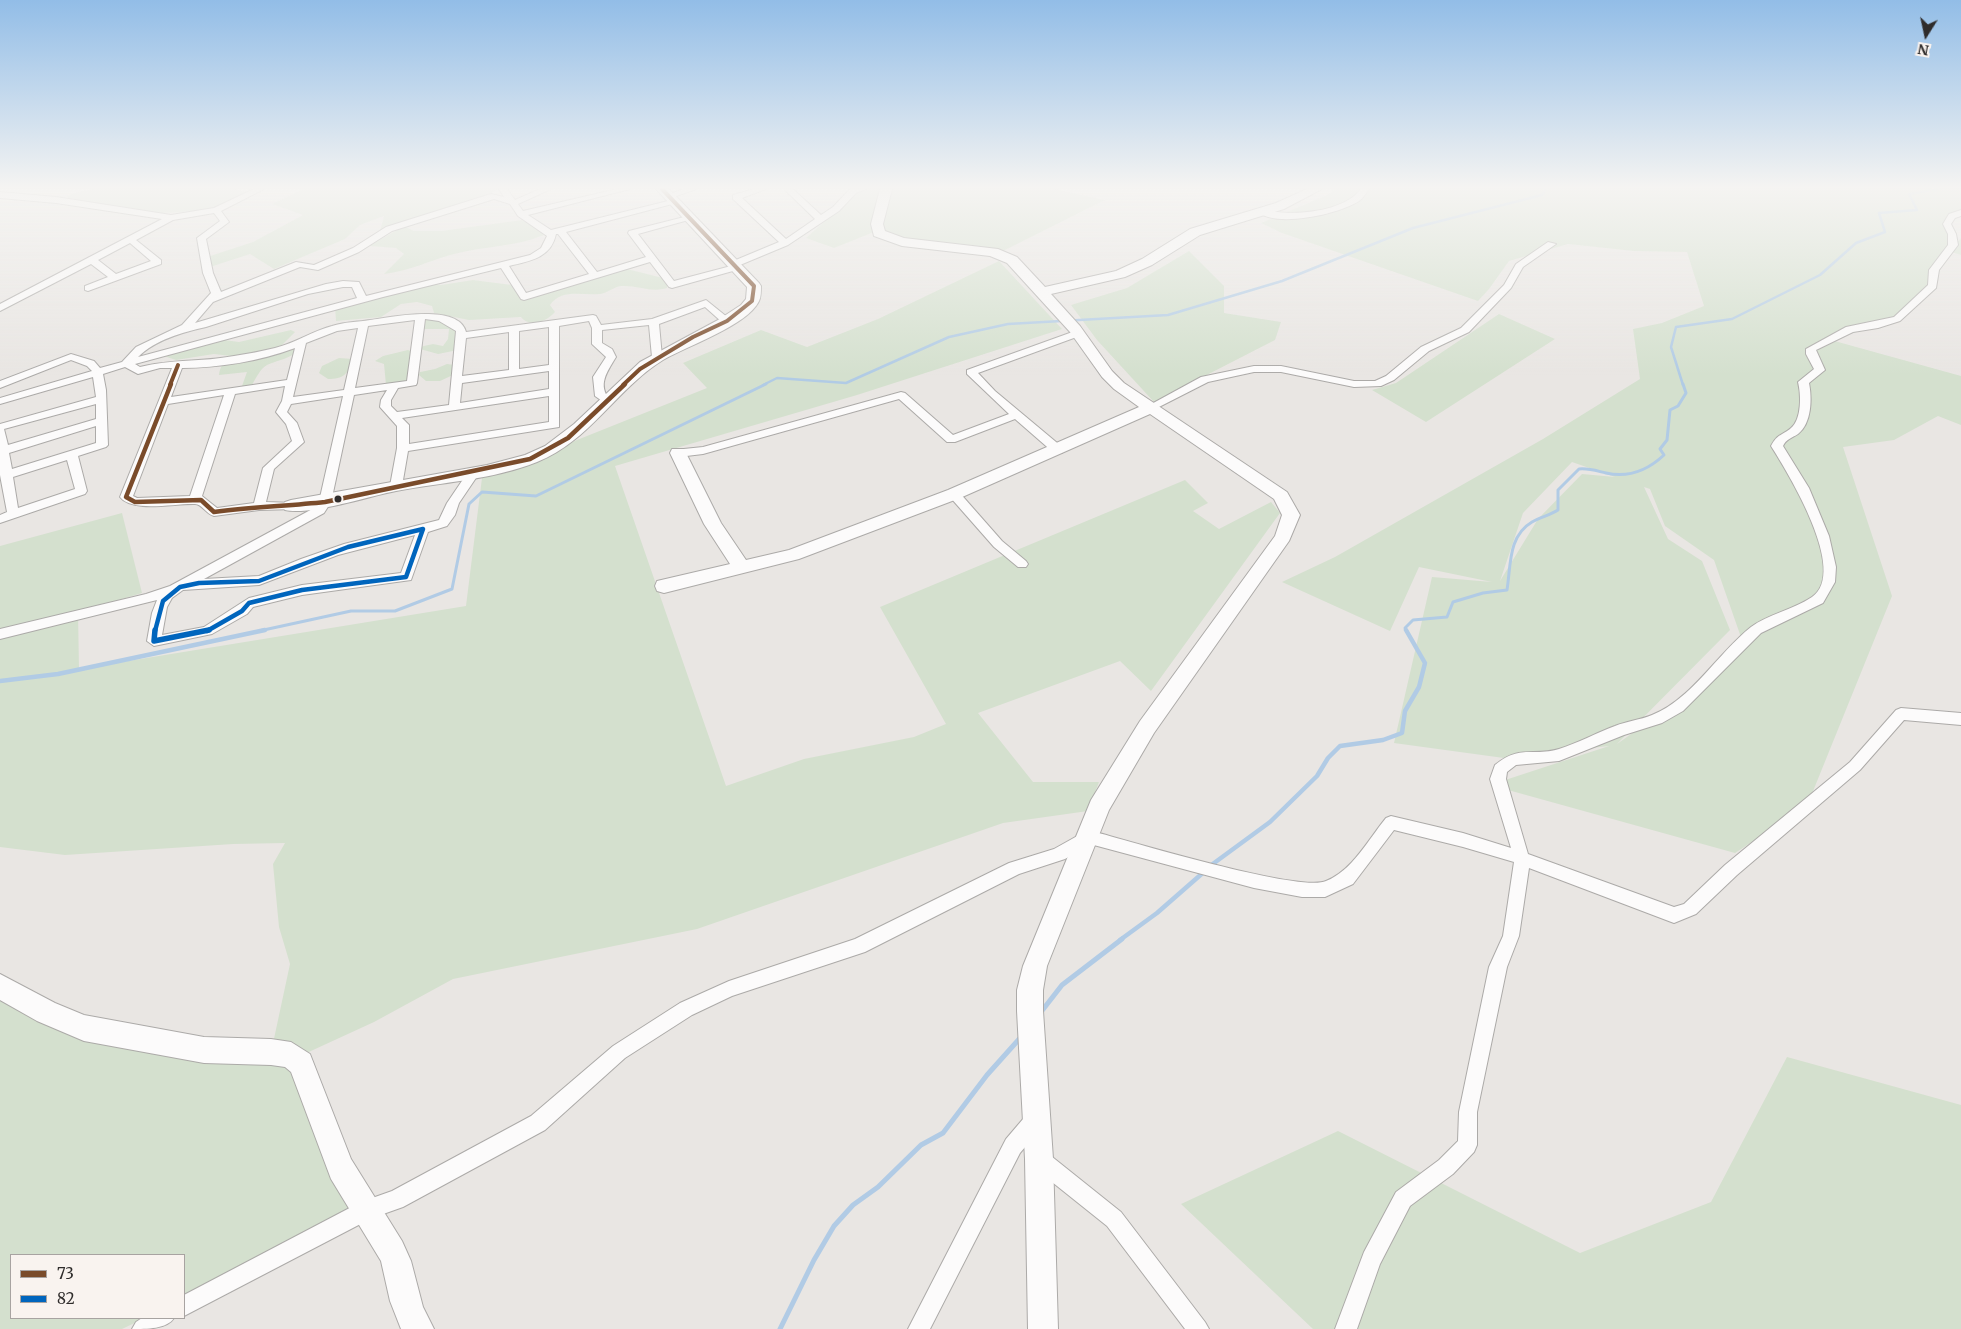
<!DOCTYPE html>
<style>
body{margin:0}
#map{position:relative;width:1961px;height:1329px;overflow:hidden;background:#e9e6e3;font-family:Merriweather,serif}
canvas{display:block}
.legend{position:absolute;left:10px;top:1254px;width:175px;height:65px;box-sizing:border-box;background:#f9f3ef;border:1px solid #a8a3a1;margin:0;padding:6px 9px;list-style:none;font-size:15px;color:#2f2c2b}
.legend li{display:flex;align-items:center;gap:10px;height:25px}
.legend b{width:25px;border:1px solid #a8a3a1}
.north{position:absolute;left:1901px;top:10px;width:50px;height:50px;-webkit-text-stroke:4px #f9f3ef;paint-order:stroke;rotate:190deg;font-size:14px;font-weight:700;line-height:20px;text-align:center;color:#2f2c2b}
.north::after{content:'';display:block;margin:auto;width:18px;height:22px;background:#2f2c2b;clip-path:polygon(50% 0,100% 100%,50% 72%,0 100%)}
</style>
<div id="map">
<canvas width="1961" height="1329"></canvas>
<ul class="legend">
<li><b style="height:6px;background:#7a4b2a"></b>73</li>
<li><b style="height:6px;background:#0065bd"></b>82</li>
</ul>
<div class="north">N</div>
</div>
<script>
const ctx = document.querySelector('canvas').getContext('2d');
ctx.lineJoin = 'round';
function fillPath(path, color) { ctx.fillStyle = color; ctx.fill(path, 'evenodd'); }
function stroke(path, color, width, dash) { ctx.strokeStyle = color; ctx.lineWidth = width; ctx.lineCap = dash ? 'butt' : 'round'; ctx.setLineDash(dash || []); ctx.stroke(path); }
const green = new Path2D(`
 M93 189H235L249 193 216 210 163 213 80 202 66 197 74 193Z
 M303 189H498L490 194 380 231 384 216 360 225 345 239 274 269 250 254 207 268 204 258 253 242 303 215 272 204Z
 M867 189H1055L1105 200 1003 251 915 241 874 232 834 248 806 238 857 192Z
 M1335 189H1961V215L1951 217 1953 242 1950 250 1961 238V255L1948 251 1929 287 1897 319 1831 340 1961 376V425L1938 416 1894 440 1843 447 1892 596 1807 806 1735 853 1490 785 1609 746 1504 758 1394 743 1432 577 1492 582 1419 567 1390 631 1282 582 1335 557 1543 439 1640 379 1633 329 1662 323 1704 306 1687 252 1634 251 1568 244 1509 261 1489 289 1478 301 1282 233 1261 223 1327 195ZM1572 462 1615 477 1582 474 1538 519 1500 581 1523 513ZM1644 487 1650 489 1665 526 1714 560 1743 643 1703 683 1617 744 1730 630 1702 561 1668 539Z
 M522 220 537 227 544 235C515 247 484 246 454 254 428 261 413 270 384 274L404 254 396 248 369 246 404 226 414 231H441Z
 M1189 251 1224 286V313L1281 322 1275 340 1154 402 1097 340 1071 305 1127 288Z
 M999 261 1062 329 857 395 615 466 726 786 804 759 914 737 946 724 880 607 1185 480 1208 503 1193 511 1219 529 1271 502 1280 513 1151 691 1120 661 978 713 1033 782H1099L1088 811 1003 823 697 929 453 979 374 1022 300 1056 272 1048 290 964 279 927 273 864 285 843 233 844 65 855 0 847V546L122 513 142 593 78 612 79 669 466 606 482 478 707 388 683 363 761 330 807 347 878 319Z
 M627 269 667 279V288C651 293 638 285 621 286 614 287 607 293 600 294 582 296 562 288 550 305L555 312C546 322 530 328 521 317L469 320 434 313 432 306 417 302 401 304 381 317 336 321 335 307 428 283 441 285 473 280 512 285 522 299Z
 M1499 314 1555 339 1426 422 1372 390 1396 383Z
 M427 318 446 320 458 326V350L438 354 420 349 419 347 433 344 443 346 448 339 449 329H423L422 325Z
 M291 330 295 332 280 347 301 345C294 359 280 359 267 365 260 369 256 378 252 385L242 386 247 372 219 375C221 361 227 360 239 357L214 354 176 360 164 356 173 350 217 339 239 342Z
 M408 350 414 352 409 382 386 385 384 364 375 361 383 356Z
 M339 358 353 359C349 374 343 379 328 379L319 373 322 366Z
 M447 364 455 365V374L440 381H426L419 375 420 372 435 369Z
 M0 988 84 1028 291 1055 368 1209 184 1299V1255H11V1318H145L122 1329H0Z
 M1787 1057 1961 1105V1329H1313L1181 1204 1338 1131 1580 1253 1711 1202Z`);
const streamFar3 = new Path2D(`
 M763 385 777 378 846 383 949 337 1008 324 1168 315 1282 281 1413 228 1542 195 1546 189
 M1683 385 1671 347 1676 327 1732 319 1820 275 1856 243 1885 232 1879 213 1917 210 1909 194 1938 189`);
const streamFar2 = new Path2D(`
 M259 631 351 611H395L452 589 469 504 482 492 536 496 766 384
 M1407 631 1405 628 1413 620 1447 617 1453 602 1483 593 1507 590C1511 565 1508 536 1532 522 1541 517 1550 515 1558 510V490L1579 469C1589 468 1597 471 1606 473 1628 478 1648 470 1664 455L1660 449 1667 440 1670 410 1678 406 1686 393 1683 384`);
const streamFar1 = new Path2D(`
 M0 681 58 674 265 630
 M1210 866 1270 822 1317 776 1328 758 1340 746 1383 740 1402 733 1405 711 1419 687 1425 663 1406 630
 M1120 940 1157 913 1205 871`);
const stream = new Path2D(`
 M1041 1012 1062 985 1122 939
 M780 1329 814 1260 834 1226 853 1205 878 1187 921 1145 943 1133 987 1075 1021 1037`);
const street = new Path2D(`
 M254 189H264L221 211 229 222 206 239 213 273 221 292 296 262 314 265 353 248 386 227 491 194 504 197 499 189H507L515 200 540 189H551L518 204 523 211 617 189H630L528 215 551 230 676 199V203L566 232 597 272 646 257 628 233 629 231 692 215V219L638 234 674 281 731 266V262L779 242 733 199V195L754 189H766L742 198 786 239 815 219 784 189H793L821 215 833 207 850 189H866L856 193 839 211 788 245 740 265V269L672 288 669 287 650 262 524 300 521 299 501 268 383 297 135 364 140 367C170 359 203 362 234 356 248 354 262 351 275 348 295 343 313 331 332 326 344 322 358 322 370 320 391 317 459 303 466 332L593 315 596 316 601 325 652 319 706 300 732 321 723 323 705 307 659 324 662 357 657 360 652 357 649 325 602 330V343L612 349 616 357C607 372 597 385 610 400L605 403 595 396 593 377 606 357 592 344V328L589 321 559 326V427L408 451 402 486 396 490 390 486 397 448V426L380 407 381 400 387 390 354 395 331 502 324 513 204 579 259 576 301 559 344 544 439 520 447 503 470 469H478L480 472 459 503 455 515 447 526 428 532 411 580 302 595 253 607 247 614 212 634 154 646 147 641 152 613 157 600 0 639V629L146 594 170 586 316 507 319 502 343 396 291 404 287 412 297 423 304 442 274 469 266 502 295 503 297 506 295 509 259 510 214 516C206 514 202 504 195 504 176 503 132 513 120 497L172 368H160L138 374 125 367 103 374 106 390 108 445 106 447 78 456 87 491 85 494 0 523V515L7 512 0 475V424L96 397 93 377 0 404V398L92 371 87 366 71 360 0 388V381L71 354 94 361 100 368 122 362 136 347 182 325 211 293 203 273 197 238 220 221 214 213 173 220 136 240 161 260V264L88 291 85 290V286L108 277 91 264 0 311V304L162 219 56 203 0 198V192L56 197 171 215 214 208ZM494 199 510 204 518 216 547 236 541 248 530 255 366 296 359 282 343 281 326 284 195 323 213 302 300 267 318 270 359 252 392 231ZM556 234H558L589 274 526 293 509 266C530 261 551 258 556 234ZM130 243 151 261 116 274 98 260ZM343 287H352L357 298 138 357C155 340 183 332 206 327L308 294ZM425 319 439 321 456 331 449 405 397 412 391 406V400L398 388 416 385 417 383ZM415 320 407 381 355 388 368 326ZM549 327V365L519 369V331ZM358 328 344 390 293 397 306 343 337 331ZM509 332V370L462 376 466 338ZM295 348 287 380 171 397 182 368C218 368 261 361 295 348ZM549 371V389L460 403 462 383ZM285 386 282 401 276 412 286 424 292 441 263 468 254 503 217 508 202 496 235 394ZM224 395 190 496 137 498 133 496 168 404ZM549 396V422L409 444V425L402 418ZM96 404V419L8 445 4 429ZM96 426V443L12 469 9 453ZM67 460 75 489 18 508 13 477ZM415 535 401 573 302 585 249 598 204 627 162 635 167 607 172 598 183 590 259 585 338 555Z
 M684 189H696L668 199 664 196Z
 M1361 189H1369C1366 193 1363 198 1359 201 1339 214 1277 228 1258 212L1262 209C1289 217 1343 213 1361 189Z
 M1961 210V216L1955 218 1951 224 1956 234 1958 245 1939 270 1936 288 1900 321 1878 328 1853 332 1816 350 1825 370 1809 383C1812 398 1812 423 1798 434 1792 438 1786 439 1783 446L1809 488 1829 536 1836 567 1835 582 1823 603 1761 633 1683 711 1662 723 1624 735 1559 761 1516 765 1507 772 1506 779 1528 854 1674 907 1684 904 1725 865 1850 762 1896 710 1901 708 1961 713V725L1904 720 1860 770 1737 875 1696 914 1674 923 1529 868 1519 936 1507 967 1477 1112V1145L1474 1152 1453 1174 1410 1206 1380 1264 1357 1329H1335L1364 1252 1396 1192 1439 1160 1458 1141 1459 1112 1489 967 1503 936 1514 862 1463 847 1394 830 1353 884 1325 897H1302L1254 888 1090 844 1065 859 1019 874 865 952 732 996 692 1015 625 1058 545 1130 403 1207 372 1218 184 1316V1295L361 1202 392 1191 531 1116 613 1046 680 1003 729 981 855 939 1009 863 1054 849 1088 830C1126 840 1300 893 1326 881 1352 871 1368 840 1386 818L1391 816 1463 833 1511 848 1490 779 1495 765C1521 744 1532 757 1559 749 1578 743 1596 733 1615 726 1627 721 1640 720 1652 715 1691 700 1718 653 1751 627 1768 614 1793 610 1812 597 1849 572 1788 473 1771 446 1778 433 1782 436 1791 428 1802 419 1801 394 1798 382L1814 369 1806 354V349L1846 327 1894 317 1928 285 1929 270 1948 245V234L1943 224 1949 214Z
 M1548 242 1556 244 1523 267 1511 288 1469 332 1429 351 1394 380 1381 386 1354 387 1281 372H1254L1208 382 1155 409H1147L1146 407 1201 377 1254 366H1281L1354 381H1375L1386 376 1421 347 1461 328 1504 285 1516 264Z
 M1078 330 1082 331V335L978 373 995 391 1062 447V453H1054L1015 419 955 442H947L899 399 703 454 678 457 672 453 674 450 703 447 901 392 905 393 953 435 1009 414 967 374V370Z
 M954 490 958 491 1002 541 1026 561 1028 564 1026 567H1018L994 547 950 497 948 494Z
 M1036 1110 1043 1112 1045 1119 1043 1126 1020 1153 930 1329H908L1006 1139 1029 1112Z
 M1039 1149 1046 1152 1121 1212 1205 1322 1209 1329H1185L1107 1226 1032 1166 1029 1159 1032 1152Z
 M142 1318H174C167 1329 147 1329 132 1329L136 1322Z`);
const secondary = new Path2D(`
 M656 189H669L759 283 761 286C761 291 761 297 759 301 748 325 687 346 663 360 616 389 590 441 537 462 492 480 443 482 396 491 370 496 308 516 285 510L282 506 285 502 291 500 487 465 525 455 545 446 574 424 640 362 718 320 741 305 746 299 747 287Z
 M880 189H892L883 224 885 231 904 238 998 249 1017 257 1045 287 1116 271 1142 259 1190 229 1276 203 1307 189H1322L1284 209 1200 235 1152 265 1125 277 1051 294 1080 326 1112 371 1124 383 1287 492 1300 515 1289 541 1154 733 1109 810 1047 966 1043 990V1011L1053 1159 1058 1329H1028L1025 1159 1017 1011V990L1023 966 1091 800 1140 721 1275 536 1282 515 1274 499 1150 414 960 498 799 559 664 593 657 591 655 586 657 581 730 564 704 524 670 453 672 449H684L721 523 746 560 789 550 948 490 1139 407 1114 389 1102 377 1070 332 1007 263 990 256 902 246 874 236 871 224Z
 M0 974 55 1003 84 1015 204 1037 271 1039 291 1042 310 1054 351 1159 402 1241 411 1261 423 1307 434 1329H401L390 1301 381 1261 331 1179 291 1072 285 1067 271 1065 204 1063 84 1041 37 1021 0 1000Z`);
const bus1Far1 = new Path2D(`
 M170 385 178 365
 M623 385 640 369 693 337 727 321 752 301 754 286 662 189`);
const bus1 = new Path2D(`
 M171 384 126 497 135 502 201 500 214 512C251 507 288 506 325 502L530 459 568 438 625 384`);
const bus2Far1 = new Path2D(`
 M155 631 163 601 180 587 199 583 259 581 348 547 423 529 406 577 302 590 249 603 242 611 207 631`);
const bus2 = new Path2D(`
 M155 630 154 641 209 630`);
const markers = [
 [338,499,4.5,"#2f2c2b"]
];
fillPath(green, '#d4e0ce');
stroke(streamFar3, '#b1cbe5', 2.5);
stroke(streamFar2, '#b1cbe5', 3);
stroke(streamFar1, '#b1cbe5', 4.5);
stroke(stream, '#b1cbe5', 5);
stroke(street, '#acaaa8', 2);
stroke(secondary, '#acaaa8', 2);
fillPath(street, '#fcfbfb');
fillPath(secondary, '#fcfbfb');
stroke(bus1Far1, '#7a4b2a', 4);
stroke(bus1, '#7a4b2a', 4.5);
stroke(bus2Far1, '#0065bd', 4.5);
stroke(bus2, '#0065bd', 5.5);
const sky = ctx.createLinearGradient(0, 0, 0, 375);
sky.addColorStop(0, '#92bde7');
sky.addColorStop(0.5, '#f5f4f2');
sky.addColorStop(1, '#f5f4f200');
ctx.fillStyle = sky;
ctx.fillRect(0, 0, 1961, 375);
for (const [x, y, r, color] of markers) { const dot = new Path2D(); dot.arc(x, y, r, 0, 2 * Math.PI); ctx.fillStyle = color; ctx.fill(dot); stroke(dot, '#f9f3ef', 2); }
</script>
